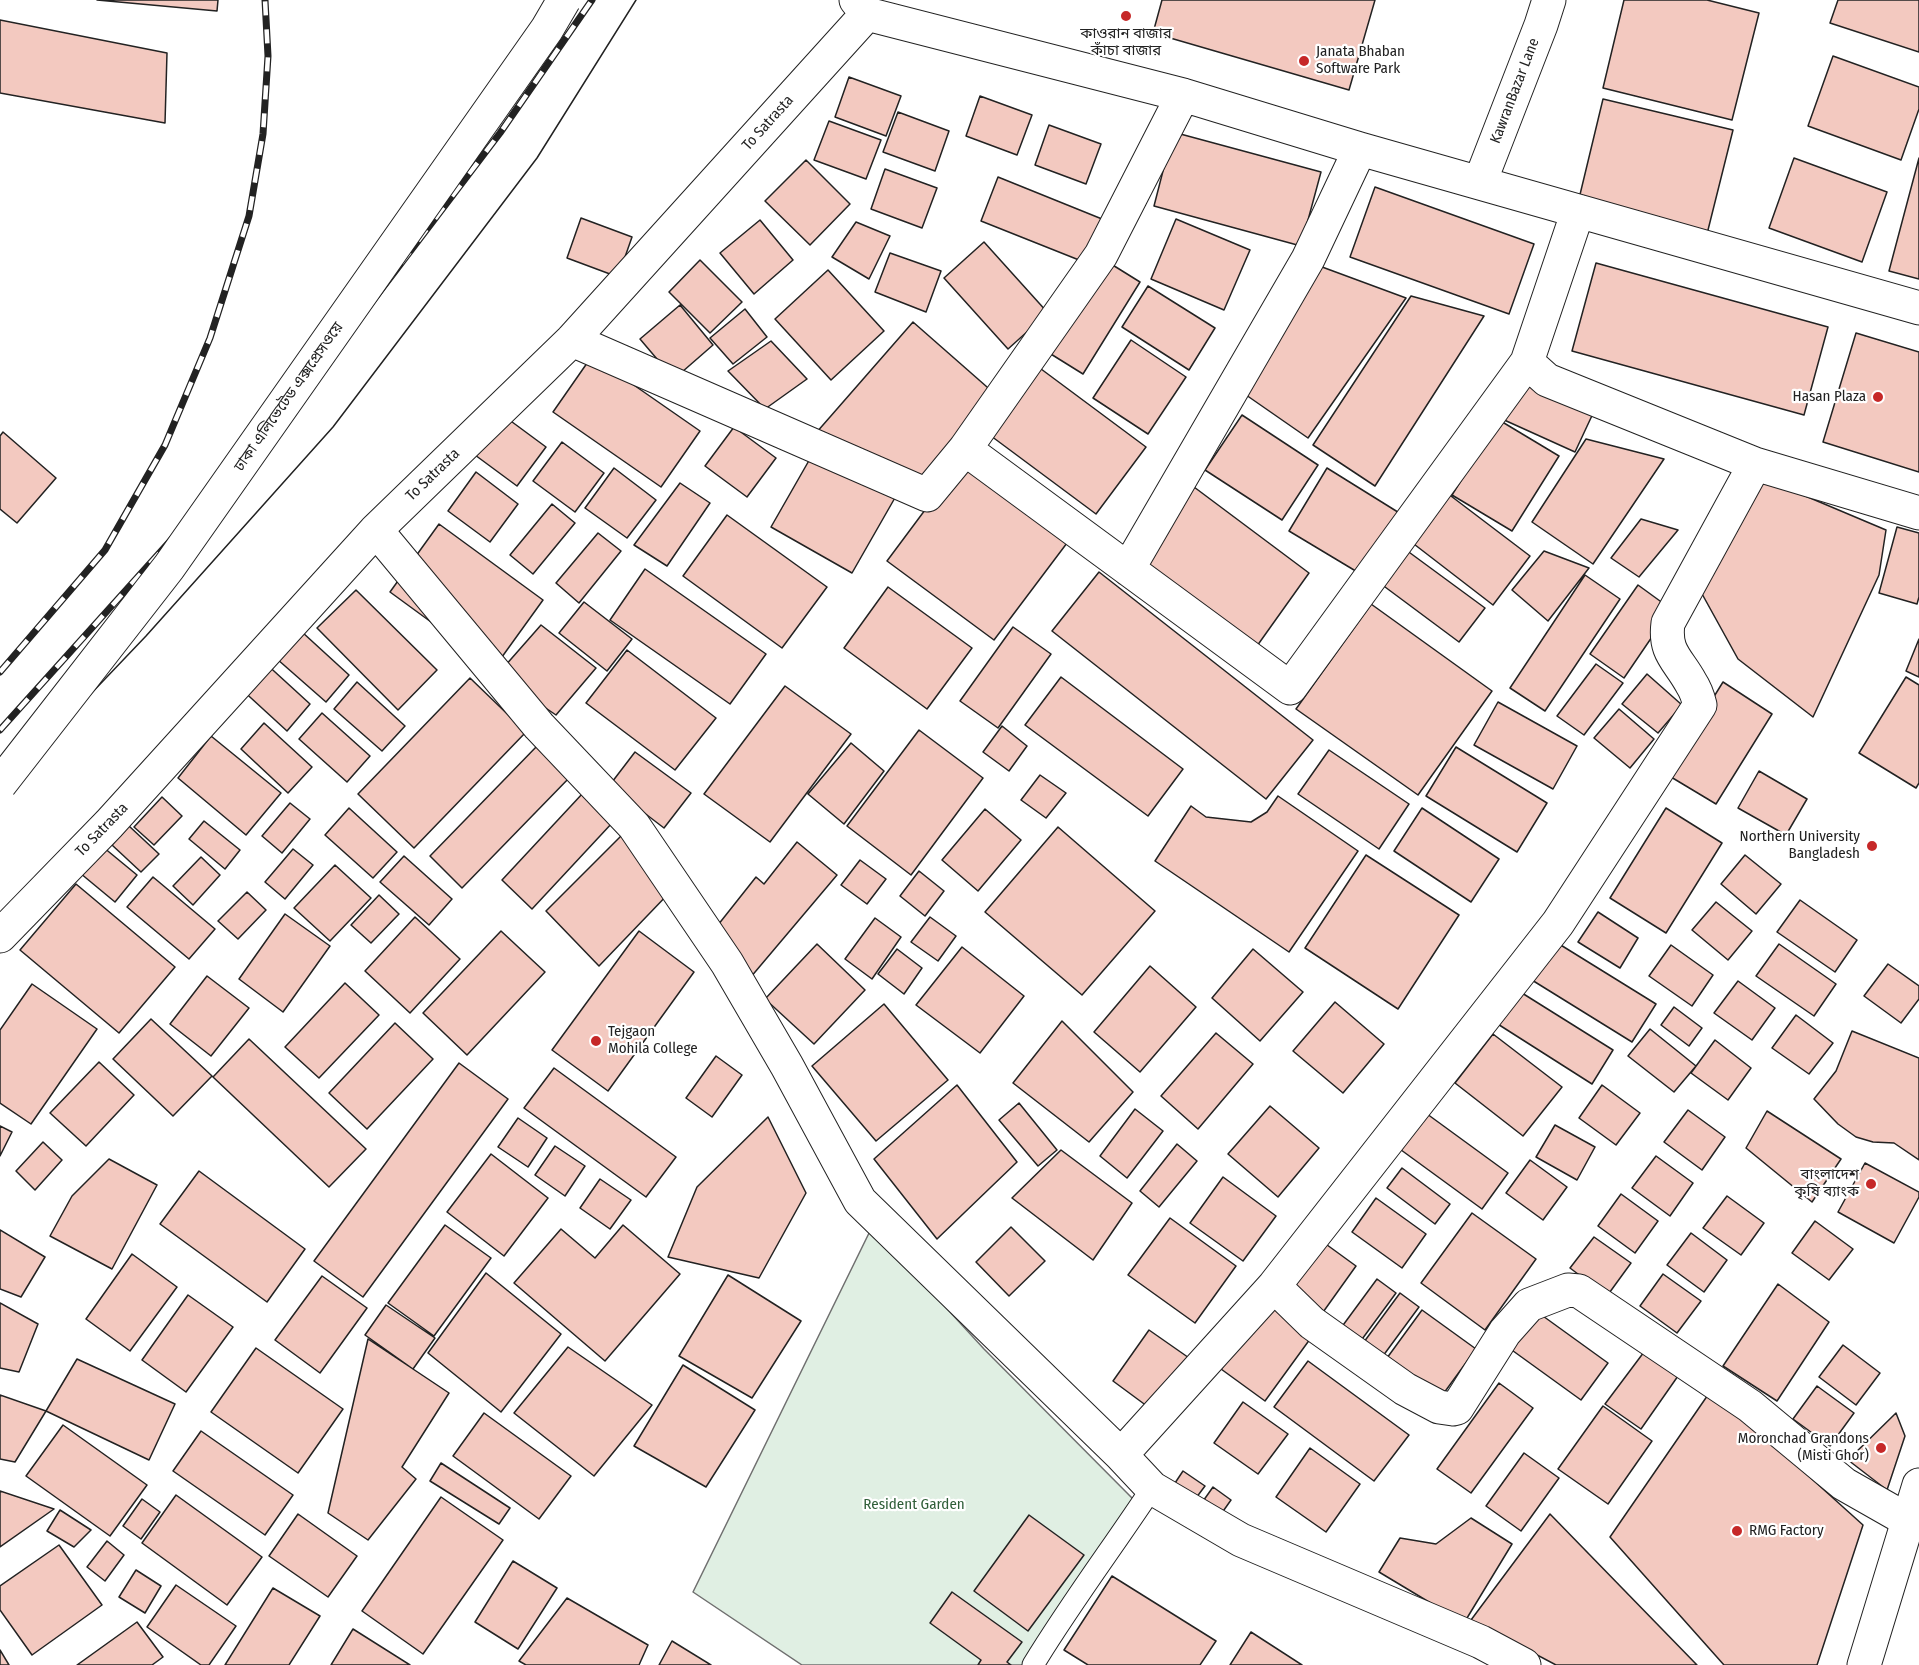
<!DOCTYPE html>
<meta charset="utf-8">
<style>
body{margin:0}
canvas{display:block;background:#fff}
</style>
<canvas width="1919" height="1665"></canvas>
<script>
const ctx = document.querySelector('canvas').getContext('2d');
ctx.lineJoin = 'round';
function fillPath(path, color) { ctx.fillStyle = color; ctx.fill(path, 'evenodd'); }
function stroke(path, color, width, dash) { ctx.strokeStyle = color; ctx.lineWidth = width; ctx.lineCap = dash ? 'butt' : 'round'; ctx.setLineDash(dash || []); ctx.stroke(path); }
function write(font, color, halo, rows, align = 'center') {
  ctx.font = font + ' "Fira Sans Condensed","Noto Sans Bengali",sans-serif'; ctx.lineWidth = 4.5; ctx.setLineDash([]); ctx.textBaseline = 'middle'; ctx.strokeStyle = halo; ctx.fillStyle = color; for (const [text, x, y, turn = 0] of rows) {
    ctx.save(); ctx.translate(x, y); ctx.rotate((+turn || 0) * Math.PI / 180); ctx.textAlign = isNaN(turn) ? turn : align; if (halo) ctx.strokeText(text, 0, 0); ctx.fillText(text, 0, 0); ctx.restore();
  }
}
const green = new Path2D(`
 M872 1227 984 1349 1133 1499 1025 1665H802L693 1592Z`);
const building = new Path2D(`
 M97 0H218L217 11Z
 M1162 0H1375L1349 90 1153 33Z
 M1624 0H1707L1759 13 1732 120 1603 88Z
 M1838 0H1919V52L1830 23Z
 M0 20 167 53 165 123 0 93Z
 M1833 56 1919 87V109L1901 160 1808 126Z
 M849 77 901 96 886 136 835 117Z
 M980 96 1032 115 1017 155 966 136Z
 M1603 99 1733 130 1706 238 1577 207Z
 M898 112 949 131 935 171 883 152Z
 M829 121 881 140 866 179 814 160Z
 M1049 125 1101 144 1086 184 1035 165Z
 M1173 132 1321 172 1301 246 1154 206Z
 M1794 158 1887 192 1862 262 1769 228Z
 M1919 158V279L1889 271Z
 M806 160 850 204 810 245 765 201Z
 M885 169 937 188 922 228 871 209Z
 M998 177 1102 219 1084 262 981 221Z
 M1375 187 1534 244 1509 314 1350 257Z
 M581 218 632 237 618 277 567 258Z
 M1176 219 1250 250 1224 310 1151 279Z
 M760 220 793 260 754 294 720 253Z
 M856 222 890 236 869 279 832 257Z
 M984 242 1048 313 1008 349 944 278Z
 M890 253 941 271 926 312 875 292Z
 M1103 259 1140 282 1083 374 1046 351Z
 M700 260 742 302 710 333 669 292Z
 M1596 263 1828 327 1804 415 1572 351Z
 M1314 264 1406 298 1308 438 1236 388Z
 M828 270 884 331 831 380 775 319Z
 M1148 286 1215 328 1189 370 1122 327Z
 M1411 296 1484 316 1375 486 1313 445Z
 M680 305 713 345 674 379 640 339Z
 M745 309 767 337 733 364 710 338Z
 M913 322 995 394 926 478 816 433Z
 M1856 333 1919 352V472L1823 442Z
 M1131 340 1186 377 1148 434 1093 398Z
 M771 341 807 379 765 409 728 371Z
 M592 356 700 431 661 487 553 412Z
 M1033 363 1146 447 1096 514 983 430Z
 M1523 373 1596 407 1575 452 1502 419Z
 M1242 415 1318 465 1282 520 1205 470Z
 M504 416 546 447 517 486 475 455Z
 M1499 420 1559 456 1512 531 1452 495Z
 M734 427 776 458 747 497 705 466Z
 M3 432 56 478 17 523 0 509V436Z
 M1586 439 1664 459 1593 564 1532 522Z
 M562 442 604 473 575 512 533 481Z
 M815 450 896 496 852 573 771 527Z
 M960 463 1067 543 994 640 887 561Z
 M614 468 656 500 627 538 585 508Z
 M1327 468 1401 514 1364 576 1289 531Z
 M476 472 518 504 490 542 448 511Z
 M1758 476 1886 530 1879 575 1813 717 1738 659 1696 583Z
 M680 483 710 503 667 566 634 545Z
 M1194 487 1309 573 1252 653 1135 558Z
 M1447 493 1530 556 1493 605 1410 541Z
 M552 504 575 523 533 574 510 555Z
 M727 515 827 587 782 648 683 576Z
 M1641 519 1678 530 1639 577 1611 558Z
 M439 524 543 600 494 668 390 592Z
 M1897 527 1919 533V597L1917 604 1879 593Z
 M598 533 621 551 579 603 556 583Z
 M1402 547 1485 608 1459 642 1377 581Z
 M1544 551 1589 568 1548 621 1512 590Z
 M645 569 766 654 730 704 610 620Z
 M1099 572 1313 740 1266 799 1052 631Z
 M1585 575 1620 599 1545 711 1510 688Z
 M1638 585 1671 609 1624 678 1590 654Z
 M888 587 972 648 927 709 844 648Z
 M356 590 437 670 398 710 317 628Z
 M584 602 632 639 607 671 559 633Z
 M1371 604 1492 691 1418 795 1296 709Z
 M541 625 596 668 556 715 497 675Z
 M1013 627 1051 654 998 728 960 701Z
 M302 632 349 675 326 702 277 659Z
 M1919 639V677L1906 671Z
 M627 650 716 718 675 770 586 703Z
 M263 661 310 704 287 731 239 687Z
 M1596 664 1623 683 1584 735 1557 716Z
 M1647 674 1682 705 1658 733 1622 704Z
 M1061 677 1183 769 1148 816 1025 725Z
 M1906 677 1919 685V783L1916 788 1859 753Z
 M470 678 526 732 414 848 358 794Z
 M357 682 405 726 382 751 334 709Z
 M1723 682 1772 714 1716 804 1666 774Z
 M785 686 851 734 770 842 704 794Z
 M1498 702 1577 746 1553 789 1474 745Z
 M1619 709 1654 739 1630 768 1594 738Z
 M322 713 370 756 347 782 299 739Z
 M264 723 312 767 288 793 241 749Z
 M1002 726 1027 746 1009 771 983 752Z
 M919 730 983 778 911 875 847 826Z
 M211 736 281 793 246 835 178 778Z
 M851 743 884 771 844 824 808 794Z
 M538 745 571 776 462 888 430 856Z
 M1456 747 1547 803 1517 852 1426 796Z
 M1329 750 1409 804 1379 849 1298 794Z
 M635 752 691 793 664 828 609 786Z
 M1759 771 1807 799 1786 835 1738 808Z
 M1040 775 1066 793 1046 818 1021 800Z
 M583 793 613 822 532 909 502 880Z
 M1278 796 1358 851 1289 952 1155 861 1191 806 1206 817 1251 822 1267 812Z
 M162 797 182 816 154 845 134 827Z
 M290 803 310 819 282 853 262 836Z
 M349 808 397 852 373 878 325 835Z
 M1422 808 1499 859 1471 902 1394 851Z
 M1666 808 1722 843 1666 933 1610 898Z
 M985 809 1021 840 978 891 942 860Z
 M204 821 240 850 225 869 189 839Z
 M129 826 159 854 141 872 112 845Z
 M1058 827 1155 911 1082 995 985 912Z
 M624 833 672 890 599 966 546 911Z
 M797 842 837 875 750 978 714 930 756 877 764 884Z
 M103 847 137 875 115 902 80 873Z
 M293 849 313 865 285 899 265 882Z
 M1366 855 1459 915 1398 1009 1305 948Z
 M1745 855 1781 884 1756 914 1721 884Z
 M404 856 452 899 429 925 380 882Z
 M201 857 220 875 193 905 173 886Z
 M860 860 886 879 867 904 841 885Z
 M335 865 371 898 330 941 294 908Z
 M919 871 944 891 925 916 900 896Z
 M153 877 215 929 189 959 127 907Z
 M76 884 175 967 119 1033 20 950Z
 M247 892 266 910 238 939 218 921Z
 M379 895 399 914 371 943 351 925Z
 M1800 900 1857 940 1835 972 1777 932Z
 M1716 902 1752 931 1728 960 1692 930Z
 M1598 912 1638 938 1620 968 1578 942Z
 M285 914 330 946 283 1012 239 979Z
 M415 917 460 959 410 1013 365 971Z
 M930 917 956 936 938 961 911 942Z
 M875 918 901 937 872 979 845 959Z
 M501 931 545 972 467 1055 423 1013Z
 M639 931 694 972 608 1091 552 1050Z
 M1551 939 1656 1004 1632 1042 1527 977Z
 M817 944 865 990 814 1044 765 999Z
 M1779 944 1836 984 1814 1016 1756 976Z
 M1671 945 1713 975 1692 1006 1649 976Z
 M962 947 1024 996 980 1053 916 1005Z
 M897 949 922 968 904 994 878 974Z
 M1253 949 1303 992 1260 1041 1212 998Z
 M1888 964 1919 986V999L1901 1023 1864 996Z
 M1150 966 1196 1007 1140 1072 1094 1032Z
 M207 976 249 1008 211 1056 170 1024Z
 M1738 981 1775 1008 1752 1040 1714 1013Z
 M345 983 379 1015 319 1078 285 1047Z
 M32 984 97 1029 31 1124 0 1103V1030Z
 M1514 988 1613 1050 1592 1084 1493 1021Z
 M1335 1002 1384 1044 1343 1093 1293 1051Z
 M884 1004 948 1080 876 1141 812 1066Z
 M1674 1007 1702 1028 1689 1046 1661 1025Z
 M1796 1015 1833 1043 1809 1074 1772 1048Z
 M151 1019 212 1076 173 1116 113 1059Z
 M1062 1021 1133 1092 1089 1142 1013 1083Z
 M395 1023 433 1059 367 1129 329 1093Z
 M1650 1029 1696 1066 1674 1092 1628 1056Z
 M1852 1031 1919 1058V1160L1894 1143 1873 1142 1856 1137 1838 1124 1814 1099 1836 1071Z
 M1216 1033 1253 1064 1198 1129 1161 1096Z
 M1493 1034 1562 1087 1523 1136 1455 1083Z
 M249 1039 366 1149 329 1187 213 1077Z
 M1715 1040 1751 1068 1728 1100 1691 1073Z
 M716 1056 742 1075 712 1117 686 1098Z
 M99 1062 134 1095 86 1146 50 1113Z
 M459 1063 508 1099 363 1297 314 1261Z
 M554 1068 676 1157 646 1197 524 1108Z
 M957 1085 1017 1162 937 1239 874 1159Z
 M1602 1085 1640 1113 1616 1145 1579 1118Z
 M1019 1103 1057 1150 1038 1166 999 1120Z
 M1270 1106 1319 1148 1278 1197 1228 1154Z
 M1135 1109 1163 1131 1127 1178 1100 1156Z
 M1688 1110 1725 1137 1702 1170 1664 1142Z
 M1423 1111 1508 1173 1482 1209 1397 1147Z
 M1767 1111 1841 1159 1812 1202 1746 1148Z
 M768 1117 806 1193 759 1278 668 1257 697 1187Z
 M518 1118 547 1138 528 1167 498 1147Z
 M1555 1125 1595 1147 1577 1180 1536 1157Z
 M0 1126 12 1132 0 1156Z
 M43 1142 62 1160 35 1190 16 1171Z
 M1177 1144 1197 1161 1159 1207 1140 1191Z
 M555 1146 585 1166 565 1196 535 1175Z
 M1061 1150 1132 1203 1093 1260 1012 1198Z
 M491 1154 548 1198 504 1256 447 1212Z
 M1656 1156 1693 1183 1670 1216 1632 1188Z
 M109 1159 157 1185 112 1269 50 1236 72 1196Z
 M1530 1160 1567 1187 1543 1220 1506 1193Z
 M1865 1163 1919 1192V1197L1894 1243 1838 1212Z
 M1402 1168 1450 1204 1435 1224 1387 1188Z
 M199 1171 305 1249 267 1302 160 1224Z
 M1223 1177 1276 1216 1243 1261 1190 1223Z
 M600 1179 631 1200 610 1229 580 1208Z
 M1621 1194 1658 1221 1635 1253 1598 1226Z
 M1727 1196 1764 1223 1741 1255 1703 1228Z
 M1376 1198 1426 1234 1402 1268 1352 1232Z
 M1472 1213 1536 1259 1485 1330 1421 1283Z
 M1170 1218 1236 1266 1195 1323 1128 1275Z
 M1815 1221 1853 1249 1829 1280 1792 1253Z
 M445 1225 491 1258 434 1336 388 1303Z
 M623 1225 680 1274 605 1361 514 1283 561 1229 595 1258Z
 M1011 1227 1045 1261 1009 1296 976 1262Z
 M0 1230 45 1257 21 1297 0 1289Z
 M1691 1233 1727 1260 1704 1292 1667 1265Z
 M1594 1237 1631 1263 1607 1296 1570 1268Z
 M1323 1242 1356 1266 1321 1315 1287 1291Z
 M132 1254 177 1287 130 1351 86 1319Z
 M486 1273 561 1334 501 1412 428 1353Z
 M1663 1274 1701 1301 1677 1333 1640 1306Z
 M728 1275 801 1321 752 1398 679 1356Z
 M322 1276 367 1308 320 1373 275 1340Z
 M1377 1279 1396 1293 1357 1346 1338 1332Z
 M1778 1284 1829 1322 1777 1401 1723 1366Z
 M1400 1293 1419 1307 1380 1360 1361 1346Z
 M188 1295 233 1327 186 1392 142 1360Z
 M0 1303 38 1324 19 1372 0 1368Z
 M1269 1303 1313 1335 1265 1401 1221 1369Z
 M386 1305 435 1338 413 1369 365 1335Z
 M1422 1310 1476 1349 1441 1397 1387 1358Z
 M1536 1311 1608 1363 1581 1400 1509 1348Z
 M1149 1330 1192 1360 1155 1412 1113 1381Z
 M368 1339 449 1393 402 1467 416 1479 368 1540 328 1513Z
 M1843 1345 1880 1373 1856 1405 1819 1377Z
 M568 1347 652 1405 594 1476 514 1413Z
 M256 1348 343 1409 298 1473 211 1412Z
 M1644 1352 1678 1376 1641 1429 1605 1404Z
 M77 1359 175 1404 149 1460 46 1411Z
 M1308 1361 1409 1435 1374 1481 1274 1407Z
 M683 1365 755 1410 706 1487 634 1446Z
 M1499 1383 1533 1408 1471 1493 1437 1469Z
 M1817 1386 1854 1413 1830 1446 1793 1419Z
 M1712 1389 1863 1525 1817 1665H1724L1610 1537Z
 M0 1395 46 1411 15 1462 0 1459Z
 M1243 1402 1288 1434 1258 1474 1214 1443Z
 M1603 1406 1652 1441 1608 1504 1558 1469Z
 M484 1413 571 1476 539 1519 453 1456Z
 M1896 1413 1905 1436 1887 1490 1848 1460Z
 M63 1425 147 1485 110 1536 26 1476Z
 M201 1431 293 1495 265 1535 173 1471Z
 M1310 1448 1360 1484 1326 1532 1276 1497Z
 M1524 1453 1559 1478 1521 1531 1486 1506Z
 M441 1463 510 1508 499 1524 430 1481Z
 M1183 1471 1205 1486 1196 1498 1175 1483Z
 M1213 1487 1231 1500 1219 1517 1201 1504Z
 M0 1491 54 1509 0 1547Z
 M176 1495 262 1557 227 1605 142 1543Z
 M441 1497 503 1540 423 1654 362 1611Z
 M142 1499 160 1512 141 1539 123 1526Z
 M60 1510 91 1530 74 1547 47 1531Z
 M298 1514 357 1556 328 1597 269 1556Z
 M1550 1514 1697 1665H1556L1471 1620Z
 M1029 1515 1084 1555 1028 1631 974 1591Z
 M1471 1518 1512 1544 1464 1623 1379 1572 1400 1538 1436 1544Z
 M107 1541 124 1555 105 1581 87 1567Z
 M59 1545 102 1605 32 1655 0 1610V1586Z
 M513 1561 557 1588 518 1649 475 1622Z
 M136 1570 161 1586 145 1613 119 1597Z
 M1112 1576 1216 1641 1200 1665H1088L1064 1650Z
 M176 1585 236 1626 209 1665H201L147 1627Z
 M273 1588 320 1616 289 1665H225Z
 M952 1592 1022 1642 1007 1662 1011 1665H978L981 1660 930 1623Z
 M567 1598 648 1645 639 1665H526L519 1661Z
 M137 1622 163 1657 152 1665H77Z
 M353 1629 410 1665H331Z
 M1251 1632 1302 1665H1230Z
 M672 1641 711 1665H659Z
 M0 1650 9 1665H0Z`);
const lane = new Path2D(`
 M1033 1665C1070 1604 1113 1547 1152 1488`);
const street = new Path2D(`
 M856 0 867 14 1183 95 1360 149 1919 308
 M1480 182 1541 25 1549 0
 M1578 211 1527 362 1547 380 1755 464 1919 513
 M572 340 927 495 965 449 1101 255 1183 95
 M965 449 1290 688 1527 362
 M376 530 539 726 634 826 727 963 787 1066 860 1201 1121 1455 1152 1488 1241 1540 1481 1642 1524 1665
 M1128 569 1308 259 1360 149
 M0 936 109 824 376 530 572 340 867 14
 M1274 1286 1312 1323 1405 1389 1439 1407 1453 1409 1457 1408 1505 1332 1529 1305 1568 1290 1579 1291 1750 1406 1844 1484 1909 1521
 M1121 1455 1274 1286 1558 923 1700 705C1698 697 1695 689 1691 683 1678 659 1664 653 1668 623L1755 464`);
const highway = new Path2D(`
 M1864 1665 1919 1485`);
const tram = new Path2D(`
 M0 789 146 636 333 427 537 158 636 0`);
const rail = new Path2D(`
 M0 672 105 550 165 445 210 338 249 216 263 134 268 56 265 0
 M0 730 299 398 500 133 592 0`);
const highwayBridge = new Path2D(`
 M0 784 169 567 547 29 564 0`);
const markers = [
 [1126,16,6,"#c62828"],
 [1304,61,6,"#c62828"],
 [1878,397,6,"#c62828"],
 [1872,846,6,"#c62828"],
 [596,1041,6,"#c62828"],
 [1871,1184,6,"#c62828"],
 [1881,1448,6,"#c62828"],
 [1737,1531,6,"#c62828"]
];
const poiNames = [
 ["কাওরান বাজার",1126,34,"center"],
 ["কাঁচা বাজার",1126,51,"center"],
 ["Janata Bhaban",1316,52,"left"],
 ["Software Park",1316,69,"left"],
 ["Hasan Plaza",1866,397],
 ["Northern University",1860,837],
 ["Bangladesh",1860,854],
 ["Tejgaon",608,1032,"left"],
 ["Mohila College",608,1049,"left"],
 ["বাংলাদেশ",1859,1175],
 ["কৃষি ব্যাংক",1859,1192],
 ["Moronchad Grandons",1869,1439],
 ["(Misti Ghor)",1869,1456],
 ["RMG Factory",1749,1531,"left"]
];
const streetNames = [
 ["KawranBazar Lane",1515,91,-69],
 ["To Satrasta",768,123,-48],
 ["ঢাকা এলিভেটেড এক্সপ্রেসওয়ে",289,397,-55],
 ["To Satrasta",433,475,-44],
 ["To Satrasta",102,830,-46]
];
const parkNames = [
 ["Resident Garden",914,1505]
];
fillPath(green, '#e0efe3');
stroke(green, '#6f6f6f', 1.5);
fillPath(building, '#f3c9c0');
stroke(building, '#222', 1.5);
stroke(lane, '#222', 23);
stroke(street, '#222', 35);
stroke(highway, '#222', 35);
stroke(lane, '#fff', 21);
stroke(street, '#fff', 33);
stroke(highway, '#fff', 33);
stroke(tram, '#222', 1.5);
stroke(rail, '#222', 7);
stroke(rail, '#fff', 4.5, [14]);
stroke(highwayBridge, '#222', 35, []);
stroke(highwayBridge, '#fff', 33);
for (const [x, y, r, color] of markers) { const dot = new Path2D(); dot.arc(x, y, r, 0, 2 * Math.PI); ctx.fillStyle = color; ctx.fill(dot); stroke(dot, '#fff', 2); }
write('15px', '#222', '#fff', poiNames, 'right');
write('15px', '#222', '#fff', streetNames);
write('15px', '#2f5e38', '#fff', parkNames);
</script>
